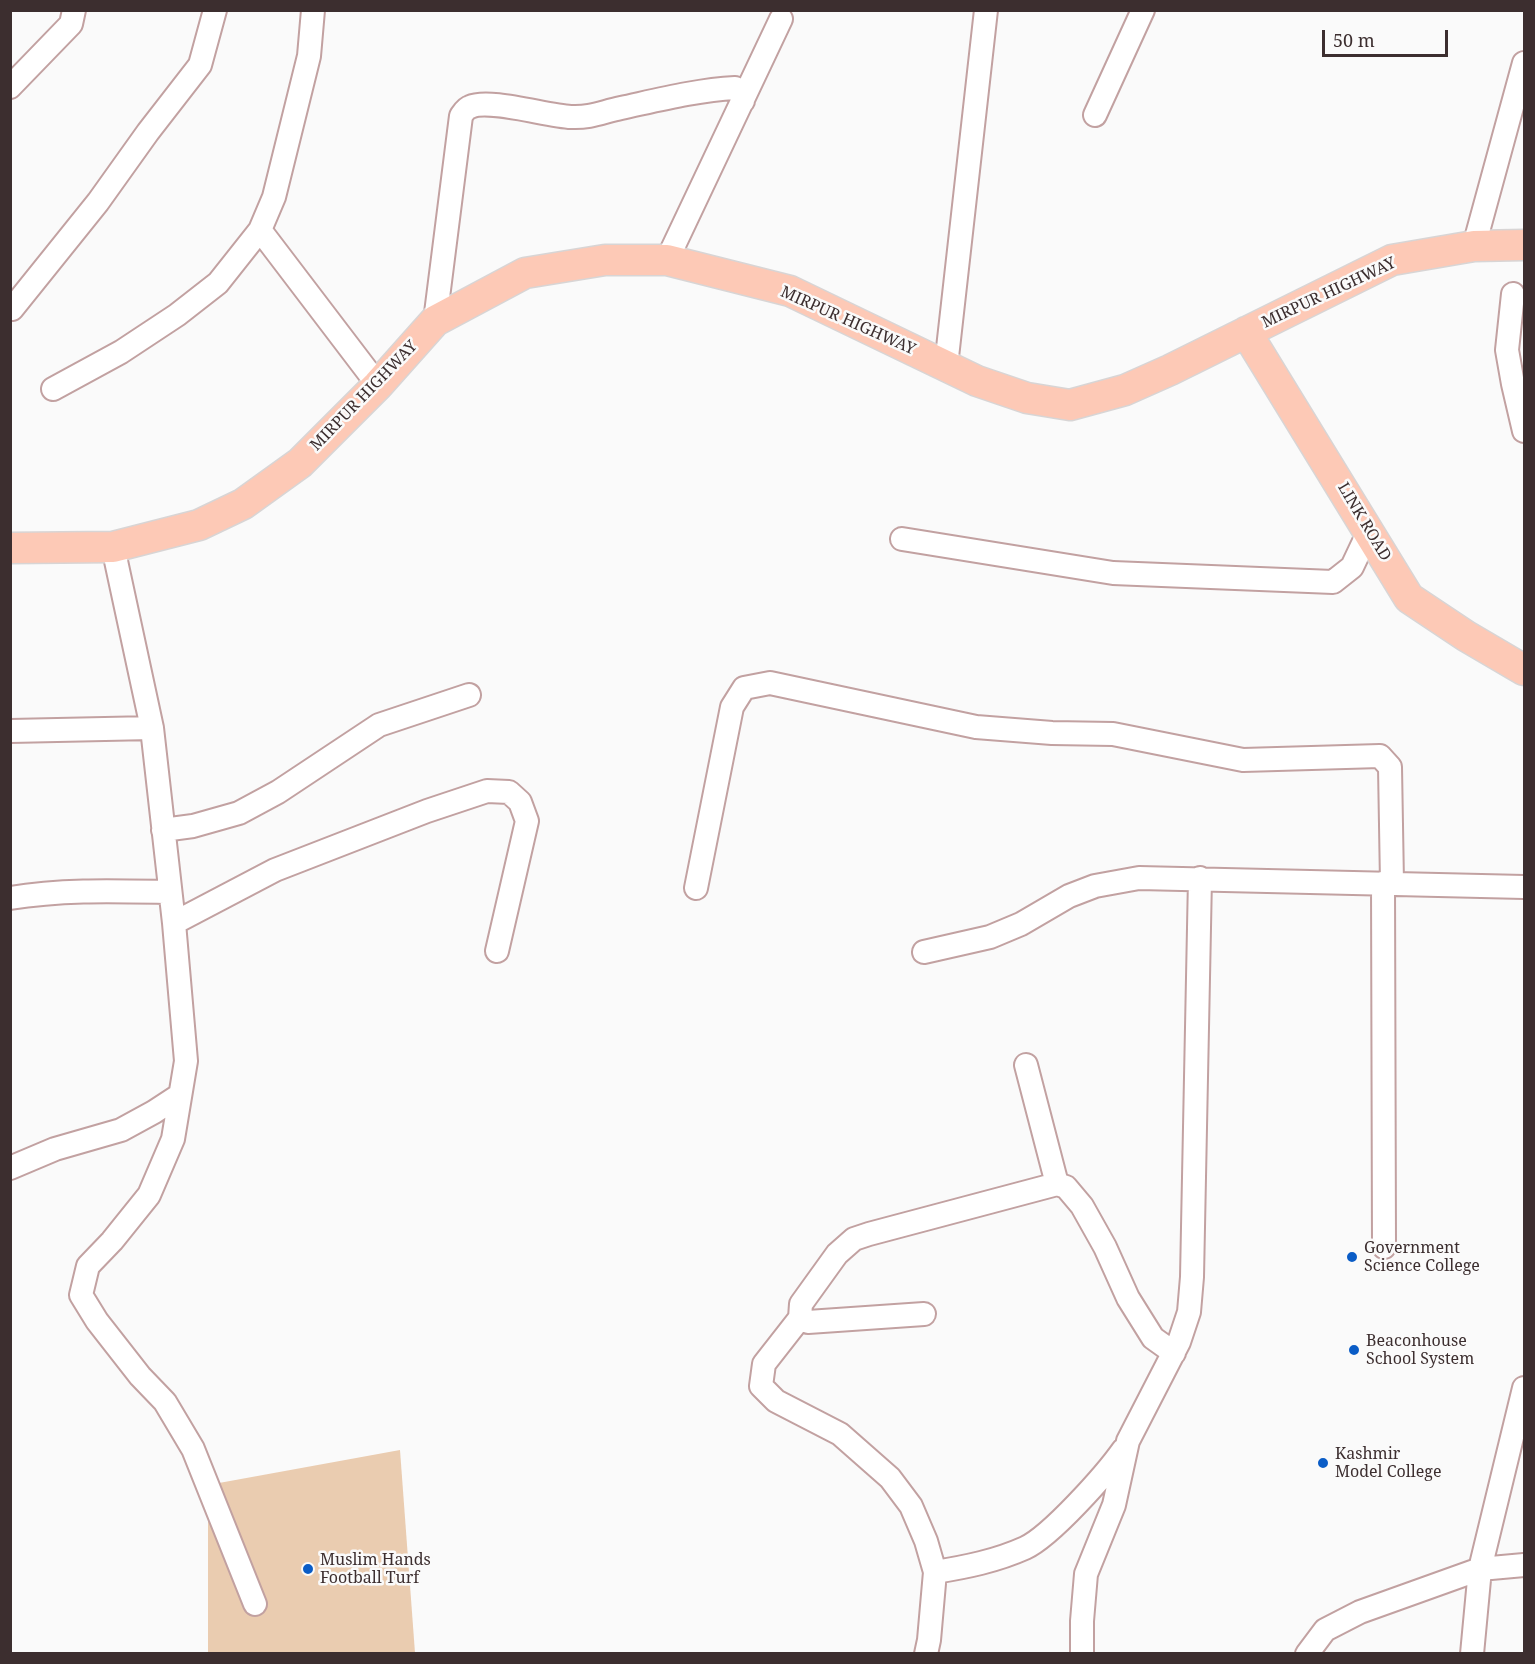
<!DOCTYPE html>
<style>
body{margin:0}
#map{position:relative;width:1535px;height:1664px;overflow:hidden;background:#fafafa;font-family:"Noto Serif",serif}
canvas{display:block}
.frame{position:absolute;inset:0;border:12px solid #3c2e2f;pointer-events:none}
.scale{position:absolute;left:1322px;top:30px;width:126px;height:27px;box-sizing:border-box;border:3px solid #3c2e2f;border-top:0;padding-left:8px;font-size:18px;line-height:21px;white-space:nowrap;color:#3c2e2f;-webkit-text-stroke:4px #fafafa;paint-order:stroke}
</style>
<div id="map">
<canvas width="1535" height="1664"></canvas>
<div class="frame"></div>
<div class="scale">50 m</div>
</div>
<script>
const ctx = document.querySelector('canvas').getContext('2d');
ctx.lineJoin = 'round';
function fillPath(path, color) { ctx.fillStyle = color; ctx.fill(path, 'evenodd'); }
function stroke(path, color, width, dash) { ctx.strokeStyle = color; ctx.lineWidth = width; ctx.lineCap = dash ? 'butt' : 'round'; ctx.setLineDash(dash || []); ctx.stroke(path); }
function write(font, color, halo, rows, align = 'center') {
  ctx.font = font + ' "Noto Serif",serif'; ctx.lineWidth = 5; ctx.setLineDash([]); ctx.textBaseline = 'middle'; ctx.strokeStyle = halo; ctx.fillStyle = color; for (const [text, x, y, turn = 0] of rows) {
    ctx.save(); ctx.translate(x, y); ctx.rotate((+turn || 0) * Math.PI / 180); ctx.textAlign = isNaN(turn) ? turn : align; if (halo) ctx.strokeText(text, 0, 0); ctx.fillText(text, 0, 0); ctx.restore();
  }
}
const green = new Path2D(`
 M400 1450 415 1653H208V1485Z`);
const minor = new Path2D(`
 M10 87 71 24 74 10
 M1095 115 1143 10
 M260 230 378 385
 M1474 246 1524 63
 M667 260 781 19
 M1513 294 1507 350 1513 384 1524 431
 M12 309 98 202 148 132 200 65 215 10
 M435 321 461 116C463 113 466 108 470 107 489 98 547 116 571 117 591 118 602 112 621 108 658 100 697 90 735 88L742 95 743 101
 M946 366 986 10
 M53 389 121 352 177 315 218 283 260 230 274 197 309 56 313 10
 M902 539 1113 573 1333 582 1352 567 1369 531
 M113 547 152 728 174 923 186 1061 173 1139 149 1195 112 1241 88 1266 81 1295 97 1321 140 1376 165 1402 193 1449 255 1604
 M10 731 152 728
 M163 830 193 826 239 813 278 792 379 725 469 695
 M1383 883 1384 1247
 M696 888 732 707 744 688 770 683 976 727 1052 733 1113 734 1243 760 1380 756 1390 767 1392 883
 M10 898C63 889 117 891 170 892
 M174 923 275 870 427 811 487 791 509 792 520 802 527 821 497 951
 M924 952 990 937 1021 924 1069 896 1095 886 1139 878 1524 887
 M1026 1065 1057 1184
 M10 1168 55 1149 121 1130 154 1112 180 1095
 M800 1318 808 1322 924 1314
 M935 1572C966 1567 996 1561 1025 1548 1051 1536 1106 1474 1123 1450
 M926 1654 929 1640 935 1572 926 1541 911 1506 890 1478 840 1434 776 1401 761 1386 764 1364 800 1318 801 1304 837 1254 854 1239 869 1234 1057 1184 1066 1187 1082 1206 1105 1247 1128 1298 1153 1338 1174 1353
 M1082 1654V1621L1086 1574 1114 1505 1128 1441 1179 1342 1189 1312 1192 1277 1200 878
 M1307 1654 1325 1630 1360 1612 1480 1569 1524 1565
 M1472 1654 1480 1569 1524 1388`);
const major = new Path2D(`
 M1246 332 1409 598 1466 636 1524 670
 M10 548 113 547 199 525 243 504 300 463 378 385 435 321 525 273 605 260H667L790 291 977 381 1027 398 1070 405 1125 390 1170 370 1392 260 1474 246 1524 245`);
const markers = [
 [1352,1257,6,"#0a5cc6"],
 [1354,1350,6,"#0a5cc6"],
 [1323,1463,6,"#0a5cc6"],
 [308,1569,6,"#0a5cc6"]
];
const streetNames = [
 ["MIRPUR HIGHWAY",1329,293,-25],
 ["MIRPUR HIGHWAY",848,321,24],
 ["MIRPUR HIGHWAY",364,396,-46],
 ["LINK ROAD",1364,522,59]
];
const poiNames = [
 ["Government",1364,1248],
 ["Science College",1364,1266],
 ["Beaconhouse",1366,1341],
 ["School System",1366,1359],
 ["Kashmir",1335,1454],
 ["Model College",1335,1472],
 ["Muslim Hands",320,1560],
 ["Football Turf",320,1578]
];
fillPath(green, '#eaccb0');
stroke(minor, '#c2a1a1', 26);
stroke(major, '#d8d5d5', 33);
stroke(minor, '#fff', 22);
stroke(major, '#fdc9b6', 30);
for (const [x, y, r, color] of markers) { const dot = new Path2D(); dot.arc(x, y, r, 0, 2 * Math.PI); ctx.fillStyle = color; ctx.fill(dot); stroke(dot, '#fafafa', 2); }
write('16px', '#3c2e2f', '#fafafa', streetNames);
write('16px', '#3c2e2f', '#fafafa', poiNames, 'left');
</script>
